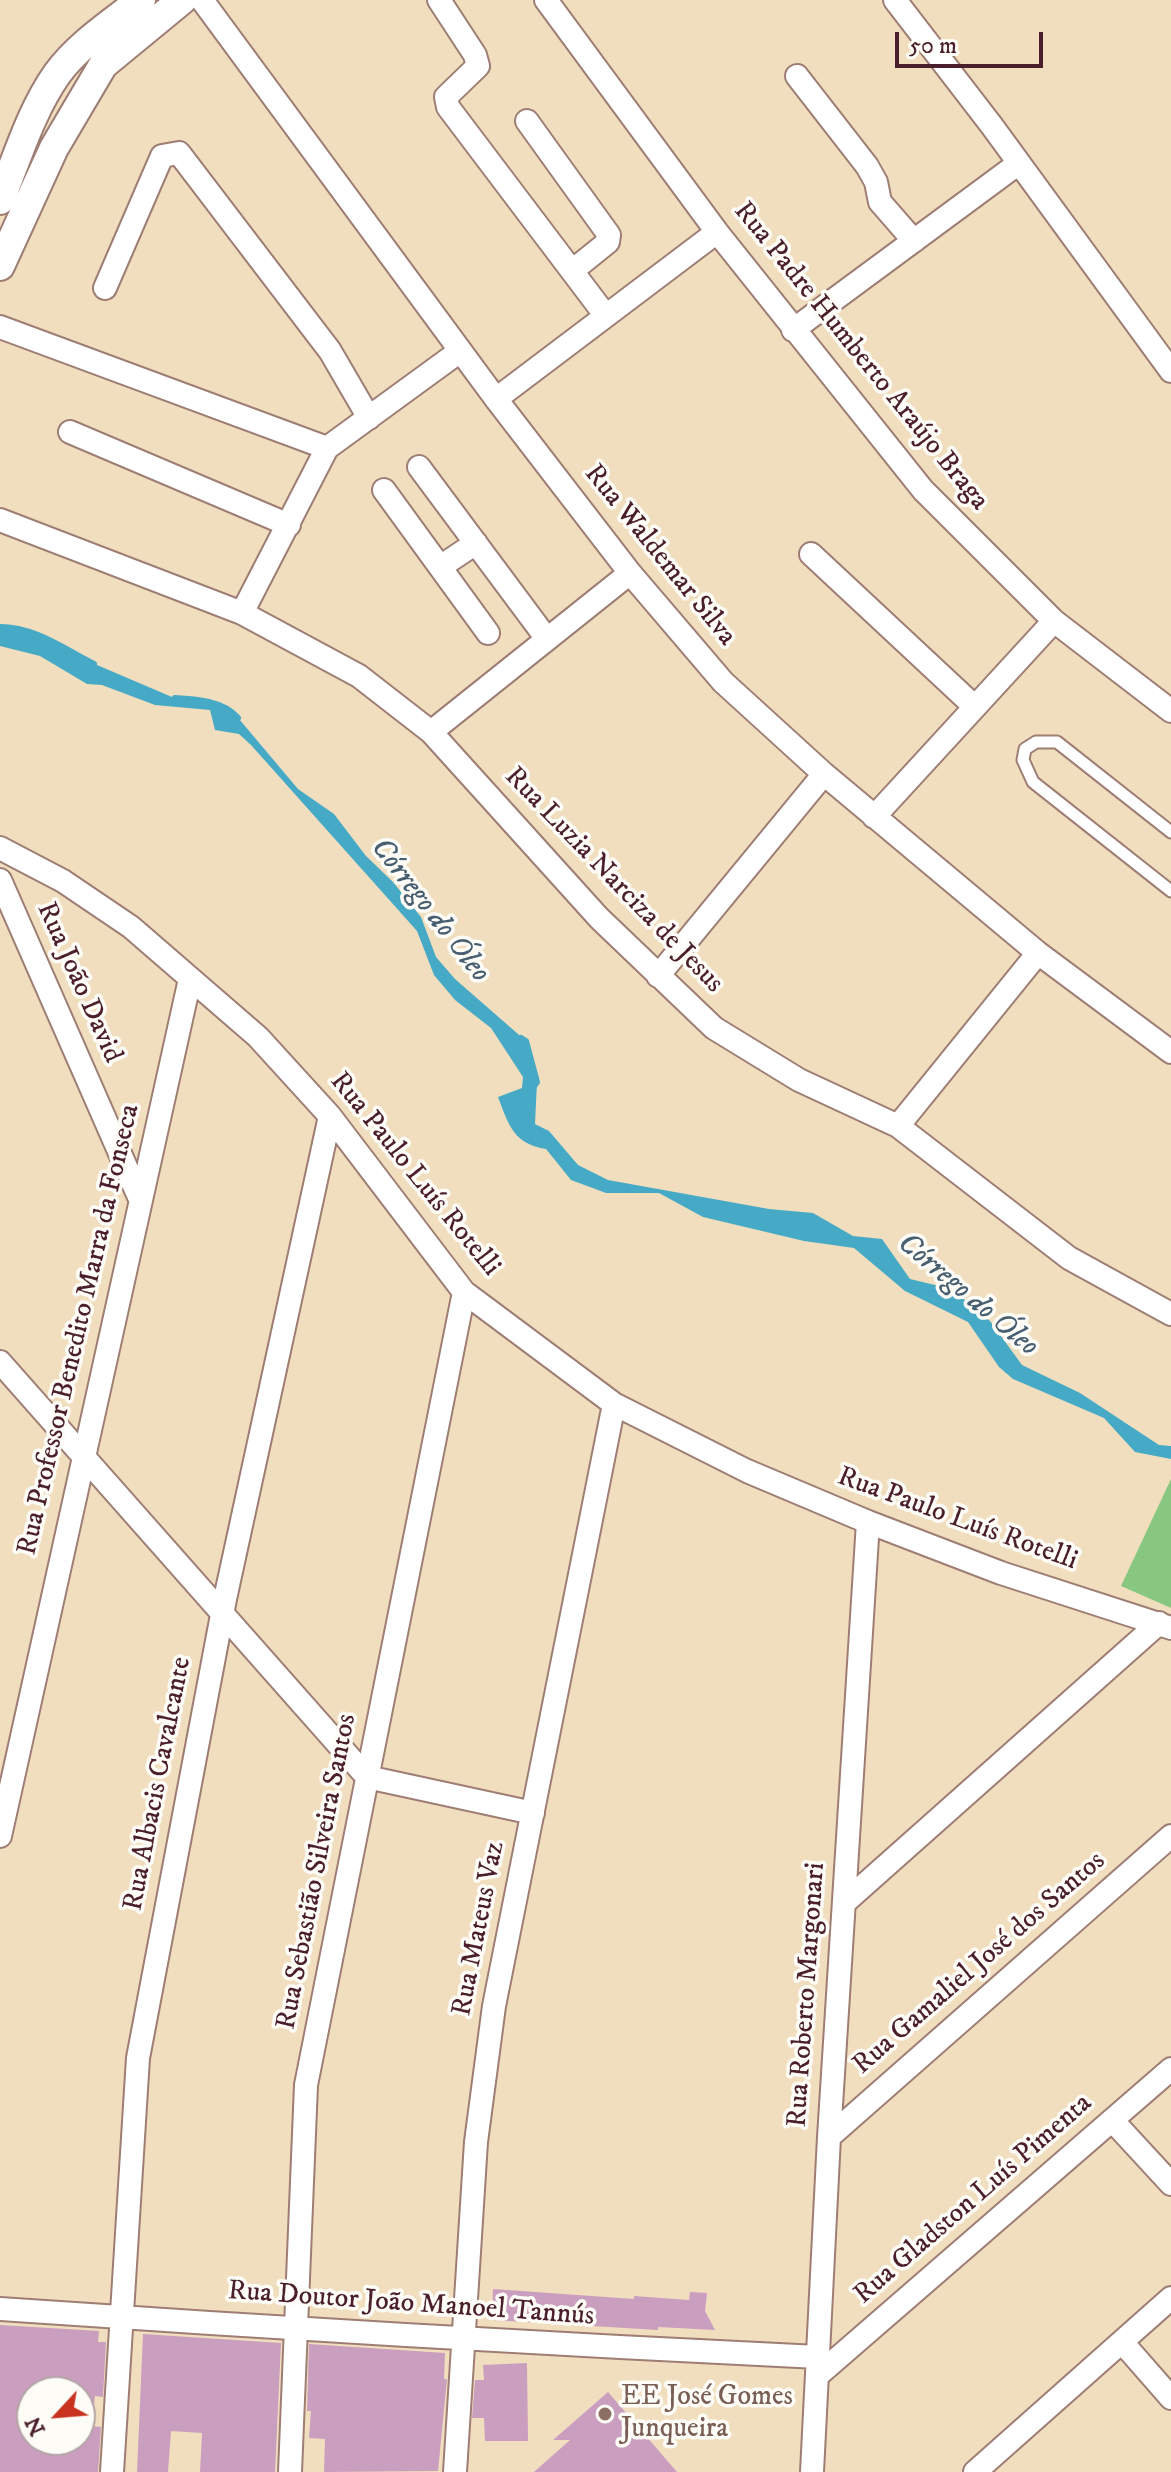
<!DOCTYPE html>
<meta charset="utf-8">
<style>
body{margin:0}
#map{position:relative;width:1171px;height:2472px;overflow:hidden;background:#f1debe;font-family:"IM FELL DW Pica",serif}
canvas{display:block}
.north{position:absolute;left:16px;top:2376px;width:80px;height:80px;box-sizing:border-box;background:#fdfcf7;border:2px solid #b5a4a5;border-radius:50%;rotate:244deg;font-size:22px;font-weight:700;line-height:32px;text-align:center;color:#4a1f2b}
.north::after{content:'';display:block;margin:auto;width:28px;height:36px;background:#c8321e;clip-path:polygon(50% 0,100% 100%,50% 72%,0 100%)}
.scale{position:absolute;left:895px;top:32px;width:148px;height:36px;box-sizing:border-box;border:4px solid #4a1f2b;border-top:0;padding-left:10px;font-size:24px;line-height:28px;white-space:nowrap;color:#4a1f2b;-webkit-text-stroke:6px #fdfcf7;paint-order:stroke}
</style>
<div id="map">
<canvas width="1171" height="2472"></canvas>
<div class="north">N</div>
<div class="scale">50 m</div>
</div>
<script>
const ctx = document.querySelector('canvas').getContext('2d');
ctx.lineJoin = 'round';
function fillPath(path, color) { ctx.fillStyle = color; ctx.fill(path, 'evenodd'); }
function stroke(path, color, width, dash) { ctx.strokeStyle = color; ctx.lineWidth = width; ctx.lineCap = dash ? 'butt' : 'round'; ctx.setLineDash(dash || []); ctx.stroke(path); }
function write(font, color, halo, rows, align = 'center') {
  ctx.font = font + ' "IM FELL DW Pica",serif'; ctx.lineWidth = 7; ctx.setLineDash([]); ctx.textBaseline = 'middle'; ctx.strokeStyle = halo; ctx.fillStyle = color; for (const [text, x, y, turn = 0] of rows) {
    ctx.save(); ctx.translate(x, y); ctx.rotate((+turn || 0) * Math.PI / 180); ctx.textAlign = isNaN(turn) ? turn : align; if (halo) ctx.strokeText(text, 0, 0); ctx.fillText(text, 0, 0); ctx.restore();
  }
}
const green = new Path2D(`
 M1171 1479V1608L1121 1586Z`);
const water = new Path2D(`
 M0 627H15L58 643 90 662 172 697 201 699 234 713 298 789 334 814 366 856 393 882 421 917 436 957 455 979 526 1041 537 1082 535 1124 549 1131 578 1165 608 1180 769 1209 813 1213 853 1236 882 1239 910 1279 939 1286 967 1301 990 1321 1022 1365 1080 1393 1159 1445 1171 1446V1459L1135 1452 1104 1418 1013 1379 999 1367 968 1322 905 1291 854 1248 804 1241 703 1217 659 1193H606L571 1180 546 1149C514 1144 509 1126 498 1097L522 1088 523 1077 491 1028 455 1000 434 975 417 931 251 745 239 734 215 730 210 710 155 705 102 685 87 684 40 656 0 646Z`);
const stream = new Path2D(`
 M0 627C35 627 64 649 94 664
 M175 698C195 699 224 701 238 718
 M521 1038 526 1041 537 1082 532 1089`);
const building = new Path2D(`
 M493 2289 634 2299V2296L689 2300 690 2292 707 2293 705 2311 715 2330 658 2327V2330L492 2320Z
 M0 2325 99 2331 98 2342H106L103 2397 95 2396 92 2426 101 2427 98 2472H0ZM32 2392H80V2440H32Z
 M143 2334 281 2343 275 2472H200L202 2433 171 2431 168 2472H137Z
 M309 2344 445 2353 444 2379H447L438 2471 324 2472 325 2439 309 2438 311 2411H307Z
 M527 2363 528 2441H485L484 2418H472L475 2380H484L483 2365Z
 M608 2392 677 2472H534L570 2440H553Z`);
const service = new Path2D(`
 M1171 832 1057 742H1036L1025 749 1023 760 1033 782 1171 891`);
const minor = new Path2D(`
 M202 0 496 399 630 573 723 682 824 774 1038 953 1171 1052
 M439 0 475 55 478 66 446 97 448 107 606 316
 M546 0 717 232 923 490 1054 621 1171 711
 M895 0 992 126 1171 371
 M797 76 867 166 876 182 880 202 914 241
 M527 121 609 235 608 242 572 271
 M105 288 162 156 179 153 330 351 369 418
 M0 327 327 448
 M793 330 1019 163
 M496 399 717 232
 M70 432 289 525
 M419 467 547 639
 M384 490 488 633
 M0 520 242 613 359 676 431 732 599 918 714 1028 799 1080 898 1126 1069 1258 1171 1314
 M811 554 975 707
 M440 567 476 543
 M242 613 327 448 460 351
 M431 732 630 573
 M874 817 1054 621
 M0 848 63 881 131 927 258 1037 330 1116 464 1292 614 1404 747 1471 868 1522 1001 1573 1171 1628
 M0 880 140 1199
 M658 976 824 774
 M898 1126 1038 953
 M0 1362 367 1777 533 1813
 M0 1836 190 979
 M844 1903 1159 1623
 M1112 2120 1171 2184
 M829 2137 1171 1836
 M0 2309C273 2328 545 2344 818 2357
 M1122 2342 1171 2398
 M817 2376 1171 2069
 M112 2472 138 2058 225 1599 330 1116
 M290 2472 306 2085 464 1292
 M455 2472 476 2142 494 2006 614 1404
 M812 2472 829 2137 868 1522
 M975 2472 1171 2298`);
const tertiary = new Path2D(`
 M0 200C17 158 31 111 57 74 79 44 112 23 141 0
 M0 266 54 148 103 65 182 0`);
const markers = [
 [605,2414,8,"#8d6e63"]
];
const streetNames = [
 ["Rua Padre Humberto Araújo Braga",860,357,51],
 ["Rua Waldemar Silva",659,556,51],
 ["Rua Luzia Narciza de Jesus",613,881,46],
 ["Rua João David",78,983,66],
 ["Rua Paulo Luís Rotelli",414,1175,51],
 ["Rua Professor Benedito Marra da Fonseca",80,1330,-77],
 ["Rua Paulo Luís Rotelli",957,1520,20],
 ["Rua Albacis Cavalcante",159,1784,-79],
 ["Rua Sebastião Silveira Santos",318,1872,-79],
 ["Rua Mateus Vaz",480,1929,-79],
 ["Rua Gamaliel José dos Santos",980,1964,-41],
 ["Rua Roberto Margonari",808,1995,-86],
 ["Rua Gladston Luís Pimenta",974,2200,-41],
 ["Rua Doutor João Manoel Tannús",411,2305,4]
];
const educationNames = [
 ["EE José Gomes",621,2398],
 ["Junqueira",621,2430]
];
const waterNames = [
 ["Córrego do Óleo",429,911,52],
 ["Córrego do Óleo",967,1296,40]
];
fillPath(green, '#87c77f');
fillPath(water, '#46aac6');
stroke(stream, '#46aac6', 6);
fillPath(building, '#c99ebf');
stroke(service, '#9e7e74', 15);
stroke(minor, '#9e7e74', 26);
stroke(tertiary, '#9e7e74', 32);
stroke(service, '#fff', 11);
stroke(minor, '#fff', 22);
stroke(tertiary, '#fff', 28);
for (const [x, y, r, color] of markers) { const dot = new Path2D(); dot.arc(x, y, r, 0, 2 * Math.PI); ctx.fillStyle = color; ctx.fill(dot); stroke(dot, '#fdfcf7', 3); }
write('28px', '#4a1f2b', '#fdfcf7', streetNames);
write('28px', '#785e54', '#fdfcf7', educationNames, 'left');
write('italic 30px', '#485e71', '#fdfcf7', waterNames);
</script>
